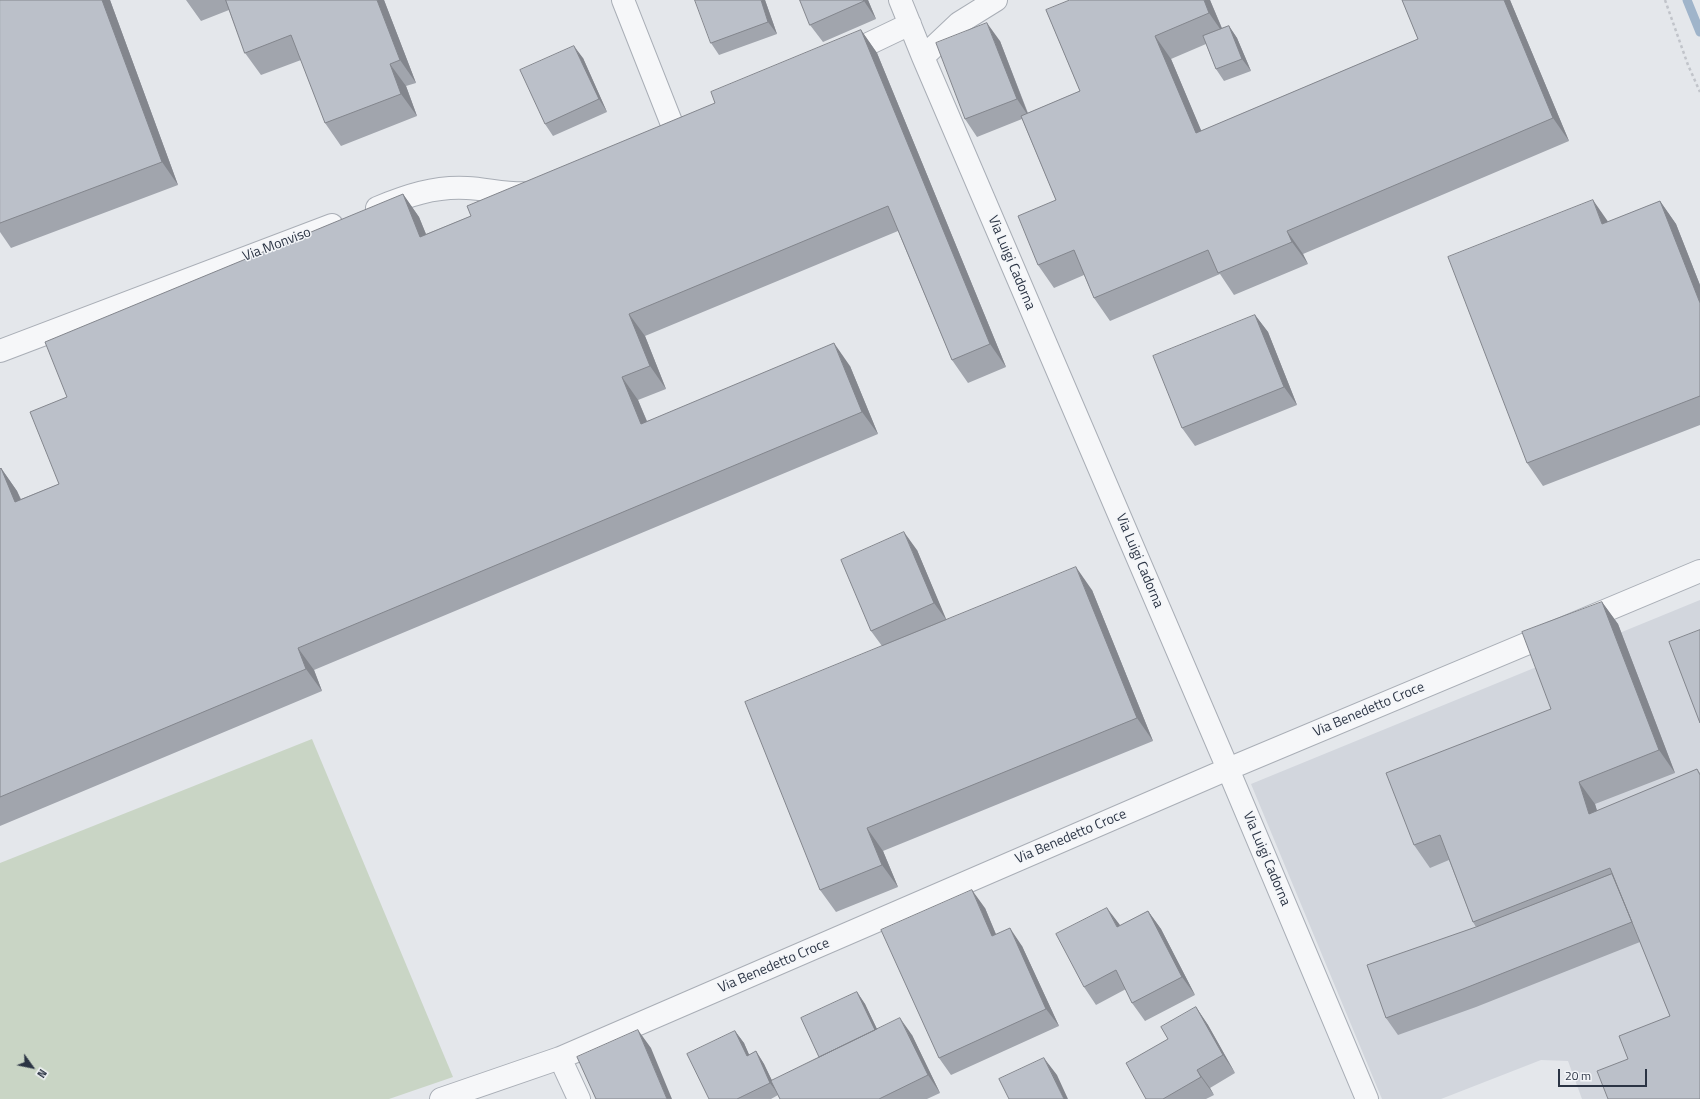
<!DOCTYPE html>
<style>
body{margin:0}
#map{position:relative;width:1700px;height:1099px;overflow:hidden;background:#e4e7eb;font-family:"Titillium Web",sans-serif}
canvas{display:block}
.north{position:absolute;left:12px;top:1047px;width:40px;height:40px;-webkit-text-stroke:3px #f3f5f8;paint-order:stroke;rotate:123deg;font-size:11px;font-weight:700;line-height:16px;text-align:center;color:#2b3444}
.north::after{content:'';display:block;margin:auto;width:14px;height:18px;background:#2b3444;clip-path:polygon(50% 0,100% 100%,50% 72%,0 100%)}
.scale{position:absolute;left:1558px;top:1069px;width:89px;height:18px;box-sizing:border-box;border:2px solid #2b3444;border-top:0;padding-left:5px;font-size:12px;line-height:14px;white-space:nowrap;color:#2b3444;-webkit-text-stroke:3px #f3f5f8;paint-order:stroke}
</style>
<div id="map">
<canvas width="1700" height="1099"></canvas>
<div class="north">N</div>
<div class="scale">20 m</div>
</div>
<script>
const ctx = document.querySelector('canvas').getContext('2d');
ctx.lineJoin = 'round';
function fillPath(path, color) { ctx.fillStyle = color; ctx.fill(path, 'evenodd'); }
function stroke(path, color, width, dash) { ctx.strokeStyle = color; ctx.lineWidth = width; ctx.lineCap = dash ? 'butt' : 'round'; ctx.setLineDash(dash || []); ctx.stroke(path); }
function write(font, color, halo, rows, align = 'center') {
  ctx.font = font + ' "Titillium Web",sans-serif'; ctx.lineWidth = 3; ctx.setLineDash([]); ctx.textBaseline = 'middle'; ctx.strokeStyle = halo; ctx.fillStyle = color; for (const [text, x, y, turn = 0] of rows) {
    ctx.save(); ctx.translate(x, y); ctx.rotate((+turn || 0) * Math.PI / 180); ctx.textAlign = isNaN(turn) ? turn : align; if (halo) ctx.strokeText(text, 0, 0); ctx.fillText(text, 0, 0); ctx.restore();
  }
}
const built = new Path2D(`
 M1700 600V1099H1582L1568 1061 1541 1060 1441 1099H1382L1251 784Z`);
const green = new Path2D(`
 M312 739 453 1077 389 1099H0V863Z`);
const stream = new Path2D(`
 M1687 0 1700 32`);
const path = new Path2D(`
 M1665 0 1688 65 1700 92`);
const minor = new Path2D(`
 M623 0 677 137
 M900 0 923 57 1228 769 1367 1099
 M843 56 910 24
 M923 57 959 23 996 0
 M377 208C406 196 435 186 467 188 488 189 509 195 531 193
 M0 351 332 225
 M560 1058 579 1099
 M441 1099 560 1058 1228 769 1700 571`);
const wall = new Path2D(`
 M0 0H110L178 185 11 248 0 232Z
 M186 0H384L416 83 406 86 417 116 341 146 325 123 301 60 261 75 245 53 229 10 201 21Z
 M765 0 777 34 719 55 711 43Z
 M800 0H868L876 19 823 42 810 25Z
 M1210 0 1222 28 1229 26 1237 38 1251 71 1224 81 1216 69 1206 44 1171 59 1201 131 1418 39 1402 0H1510L1569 141 1303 254 1308 264 1234 295 1220 274 1110 321 1094 298 1084 275 1054 288 1038 265 1056 200 1022 119 977 137 965 119 1000 41 1028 113 1080 91 1046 10Z
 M861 30 877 53 1006 367 968 383 952 360 898 231 645 336 666 389 638 400 647 421 850 366 878 434 314 670 322 691 0 826V469L1 468 17 491 21 499 59 484 67 397 403 194 419 217 426 234 471 216 715 103Z
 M583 58 607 112 553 136 545 124Z
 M1660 201 1676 224 1700 285V425L1543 486 1527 463 1608 222Z
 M1255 315 1268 332 1297 405 1195 446 1182 428Z
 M917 550 946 620 1092 590 1153 741 883 851 898 887 836 912 820 890 882 646 871 631Z
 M1602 602 1618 624 1675 773 1595 804 1597 811 1697 769 1700 773V1099L1628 1059 1670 1016 1640 942 1476 1007 1398 1035 1386 1018 1476 927 1473 922 1449 860 1430 868 1414 845 1551 709Z
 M985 908 996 934 1022 946 1059 1026 951 1075 939 1058Z
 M1148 911 1161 929 1195 995 1145 1021 1132 1003 1126 989 1096 1005 1084 987 1120 926Z
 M857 992 865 1004 877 1029 912 1035 940 1093 927 1099H780L778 1095 771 1099H709L735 1031 744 1043 749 1055 756 1051 764 1064 772 1081 819 1057Z
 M1196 1007 1208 1025 1235 1073 1210 1088 1214 1095 1206 1099H1146L1168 1039Z`);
const shadedWall = new Path2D(`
 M102 0H110L178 185 162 162Z
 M377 0H384L416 83 400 60Z
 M761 0H765L777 34 768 22Z
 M863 0H868L876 19 864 1Z
 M1204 0H1210L1225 36 1209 13Z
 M1504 0H1510L1569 141 1553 118Z
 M987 23 1000 41 1029 117 1017 99Z
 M1229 26 1237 38 1251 71 1242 59Z
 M861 30 877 53 1006 367 990 344Z
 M1155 36 1171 59 1212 156 1196 133Z
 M574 46 583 58 607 112 599 99Z
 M390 64 406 86 417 116 401 94Z
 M403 194 419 217 436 259 420 237Z
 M1593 200 1609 223 1602 224Z
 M1660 201 1676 224 1700 285V303Z
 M1287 231 1303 254 1308 264 1292 242Z
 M629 314 645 336 666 389 650 366Z
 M1255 315 1268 332 1297 405 1284 387Z
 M834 343 850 366 878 434 862 412Z
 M622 377 638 400 657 446 641 424Z
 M1 468 17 491 31 524 15 502Z
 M904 532 917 550 947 621 934 603Z
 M1076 567 1092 590 1153 741 1137 718Z
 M1602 602 1618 624 1675 773 1659 750Z
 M298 648 314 670 322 691 306 669Z
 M1579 782 1595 804 1605 837 1589 814Z
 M867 828 883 851 898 887 882 865Z
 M972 890 985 908 1004 954 992 936Z
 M1107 908 1120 925 1130 945 1117 927Z
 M1148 911 1161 929 1195 995 1182 977Z
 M1010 928 1022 946 1059 1026 1046 1009Z
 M857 992 865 1004 886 1048 877 1036Z
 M1196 1007 1208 1025 1235 1073 1223 1055Z
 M900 1018 912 1035 940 1093 928 1075Z
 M638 1030 651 1048 672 1099H667Z
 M735 1031 744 1043 755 1068 747 1056Z
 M756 1051 764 1064 779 1095 770 1083Z
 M1044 1058 1057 1075 1068 1099H1064Z
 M1197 1070 1210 1088 1214 1095 1201 1077Z`);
const building = new Path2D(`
 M0 0H102L162 162 0 223Z
 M226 0H377L400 60 390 64 401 94 325 123 291 35 245 53Z
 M695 0H761L768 22 711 43Z
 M800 0H863L864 1 810 25Z
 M1070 0H1204L1209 13 1155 36 1196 133 1418 39 1402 0H1504L1553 118 1287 231 1292 242 1218 273 1208 250 1094 298 1074 250 1038 265 1018 216 1056 200 1021 116 1080 91 1046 10Z
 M987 23 1017 99 965 119 936 43Z
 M1229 26 1242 59 1216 69 1203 36Z
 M861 30 990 344 952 360 888 206 629 314 650 366 622 377 641 424 834 343 862 412 298 648 306 669 0 797V469L1 468 15 502 59 484 30 412 67 397 45 342 403 194 420 237 471 216 467 206 715 103 711 92Z
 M574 46 599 99 545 124 520 70Z
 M1593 200 1602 224 1660 201 1700 303V396L1527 463 1448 257Z
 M1255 315 1284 387 1182 428 1153 356Z
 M904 532 934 603 871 631 841 560Z
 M1076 567 1137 718 867 828 882 865 820 890 745 702Z
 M1602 602 1659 750 1579 782 1589 814 1697 769 1700 775V1099H1608L1597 1071 1628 1059 1619 1036 1670 1016 1610 868 1473 922 1440 835 1414 845 1386 773 1551 709 1522 632Z
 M1700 630V723L1669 642Z
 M1612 874 1632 922 1463 989 1386 1018 1367 965 1476 927Z
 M972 890 992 936 1010 928 1046 1009 939 1058 881 930Z
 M1107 908 1117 927 1148 911 1182 977 1132 1003 1116 970 1084 987 1056 934Z
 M857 992 875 1030 819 1057 801 1018Z
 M1196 1007 1223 1055 1197 1070 1201 1077 1163 1099H1146L1126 1063 1168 1039 1161 1027Z
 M900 1018 928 1075 879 1099H780L771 1081Z
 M638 1030 667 1099H596L577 1057Z
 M735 1031 747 1056 756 1051 770 1083 737 1099H709L687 1054Z
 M1044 1058 1064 1099H1009L999 1079Z`);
const streetNames = [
 ["Via Monviso",277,245,-21],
 ["Via Luigi Cadorna",1011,263,67],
 ["Via Luigi Cadorna",1139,561,67],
 ["Via Benedetto Croce",1369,710,-23],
 ["Via Benedetto Croce",1071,837,-23],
 ["Via Luigi Cadorna",1266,859,67],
 ["Via Benedetto Croce",774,966,-23]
];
fillPath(built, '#d2d6dd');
fillPath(green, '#c9d5c5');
stroke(stream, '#9fb4ca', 9);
stroke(minor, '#a9aeb6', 24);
stroke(path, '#c1c4ca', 2.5, [3, 3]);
stroke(minor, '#f6f7f9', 22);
fillPath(wall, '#a1a5ad');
fillPath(shadedWall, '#83868d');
fillPath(building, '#bbc0c9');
stroke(building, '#83868d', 1);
write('14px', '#2b3444', '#f3f5f8', streetNames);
</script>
